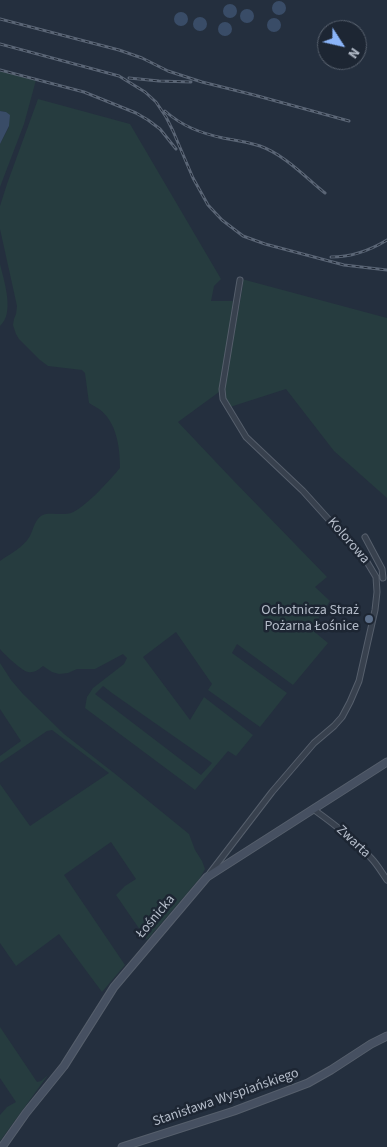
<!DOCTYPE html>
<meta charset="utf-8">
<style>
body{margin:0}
#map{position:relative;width:387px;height:1147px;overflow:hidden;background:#242f3e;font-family:"Source Sans 3",sans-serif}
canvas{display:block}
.north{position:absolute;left:317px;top:20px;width:50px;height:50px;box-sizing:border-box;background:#1d2633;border:1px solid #59626f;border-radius:50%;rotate:125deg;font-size:14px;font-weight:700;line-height:20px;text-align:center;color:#b4bcc9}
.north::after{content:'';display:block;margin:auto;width:18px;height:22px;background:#8ab4f8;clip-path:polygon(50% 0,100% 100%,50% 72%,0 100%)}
</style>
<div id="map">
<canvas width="387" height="1147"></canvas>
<div class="north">N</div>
</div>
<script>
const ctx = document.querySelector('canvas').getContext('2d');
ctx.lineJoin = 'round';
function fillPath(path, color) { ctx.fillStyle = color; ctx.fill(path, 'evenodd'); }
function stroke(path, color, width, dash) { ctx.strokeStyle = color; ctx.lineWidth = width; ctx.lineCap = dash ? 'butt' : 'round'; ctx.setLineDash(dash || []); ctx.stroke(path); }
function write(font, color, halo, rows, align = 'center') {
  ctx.font = font + ' "Source Sans 3",sans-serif'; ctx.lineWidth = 5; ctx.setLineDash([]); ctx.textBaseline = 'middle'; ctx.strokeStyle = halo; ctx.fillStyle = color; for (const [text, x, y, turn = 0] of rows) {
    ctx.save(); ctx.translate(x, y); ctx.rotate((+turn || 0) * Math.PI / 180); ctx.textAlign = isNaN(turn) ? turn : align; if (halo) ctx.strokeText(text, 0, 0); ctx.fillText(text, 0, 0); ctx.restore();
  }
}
const green = new Path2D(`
 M0 71 36 80 24 124 0 187V144L9 127 6 112 0 111Z
 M38 99 130 124 221 279 214 286 211 301H233L226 354 219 392 178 422 230 477 327 577 315 587 330 601 311 629 328 643 293 685 237 644 232 653 287 693 260 727 208 690 212 684 176 632 143 657 190 720 204 697 253 735 236 756 228 751 195 790 85 708 87 697 93 688 124 664 127 658 123 654 95 669H77L68 673 59 674 52 672 43 666C38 670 34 673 28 672 21 670 5 655 0 649V561C11 553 23 548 30 536 33 530 35 520 41 516 46 511 62 516 71 513 86 507 109 481 120 468 120 448 117 422 99 409 96 407 92 405 89 403L85 373 82 370 48 366 40 360 19 339 16 334 13 325 14 319 16 314 17 306 0 229V206L7 184ZM103 686 112 693 212 763 201 775 95 694Z
 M0 264C4 281 15 313 0 326Z
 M238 278 387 318V498L334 451 286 389 230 407 225 398 224 390 243 285 241 280Z
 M0 663 11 680 23 694 64 734 114 773 189 834 195 850 202 861 205 869 200 878 147 940 116 895 125 886 136 879 111 842 64 875 125 965 102 992 59 934 16 966 0 943V784L30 826 109 773 52 730 47 731 0 763V756L21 741 0 709Z
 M0 1027 37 1082 41 1081 48 1075 0 1141V1115L7 1107 16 1102 0 1078Z`);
const water = new Path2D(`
 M272 8a7 7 0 1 1 14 0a7 7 0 1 1-14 0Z
 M223 11a7 7 0 1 1 14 0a7 7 0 1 1-14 0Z
 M240 16a7 7 0 1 1 14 0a7 7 0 1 1-14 0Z
 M174 19a7 7 0 1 1 14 0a7 7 0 1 1-14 0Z
 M193 24a7 7 0 1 1 14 0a7 7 0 1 1-14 0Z
 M267 25a7 7 0 1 1 14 0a7 7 0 1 1-14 0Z
 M218 29a7 7 0 1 1 14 0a7 7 0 1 1-14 0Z
 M0 111 6 112 10 115 9 126 0 144Z`);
const street = new Path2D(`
 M365 537 382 569 383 578
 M313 809C334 824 354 839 371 858 377 864 382 873 387 880
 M210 873 272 792 314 743 334 726 342 717 350 702 359 681 375 610 377 592 376 577 367 562 303 491 246 437 223 399 222 389 240 280`);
const secondary = new Path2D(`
 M2 1147 26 1113 64 1066 114 987 207 877 387 762
 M122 1147 234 1111 308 1083 331 1070 371 1044 387 1036`);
const rail = new Path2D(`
 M0 19 119 50 142 58 168 71 202 82 254 95 349 121
 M0 44 119 76 145 92 156 102 166 117 173 131 193 178 208 205 222 220 243 236 265 244 344 265 387 270
 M0 70 84 92 136 113 148 120 160 129 176 149
 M129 78 159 81 191 82
 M165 111C182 126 200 133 223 138 235 140 248 142 260 146 285 155 305 177 325 193
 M331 257C352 257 369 251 387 240`);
const markers = [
 [369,619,5,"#5c6f8a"]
];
const streetNames = [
 ["Kolorowa",348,541,49],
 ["Zwarta",353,842,43],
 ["Łośnicka",156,917,-50],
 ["Stanisława Wyspiańskiego",226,1098,-19]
];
const poiNames = [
 ["Ochotnicza Straż",359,611],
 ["Pożarna Łośnice",359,627]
];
fillPath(green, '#263c3f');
fillPath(water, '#394c67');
stroke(street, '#565f6c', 7);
stroke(secondary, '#565f6c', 9);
stroke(street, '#38414e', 5);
stroke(secondary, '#465061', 7);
stroke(rail, '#5a6575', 3);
stroke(rail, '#1d2633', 1, [4]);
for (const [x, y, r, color] of markers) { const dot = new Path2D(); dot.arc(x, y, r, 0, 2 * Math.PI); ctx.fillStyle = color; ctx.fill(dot); stroke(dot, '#1d2633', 2); }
write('14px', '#b4bcc9', '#1d2633', streetNames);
write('14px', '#b4bcc9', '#1d2633', poiNames, 'right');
</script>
